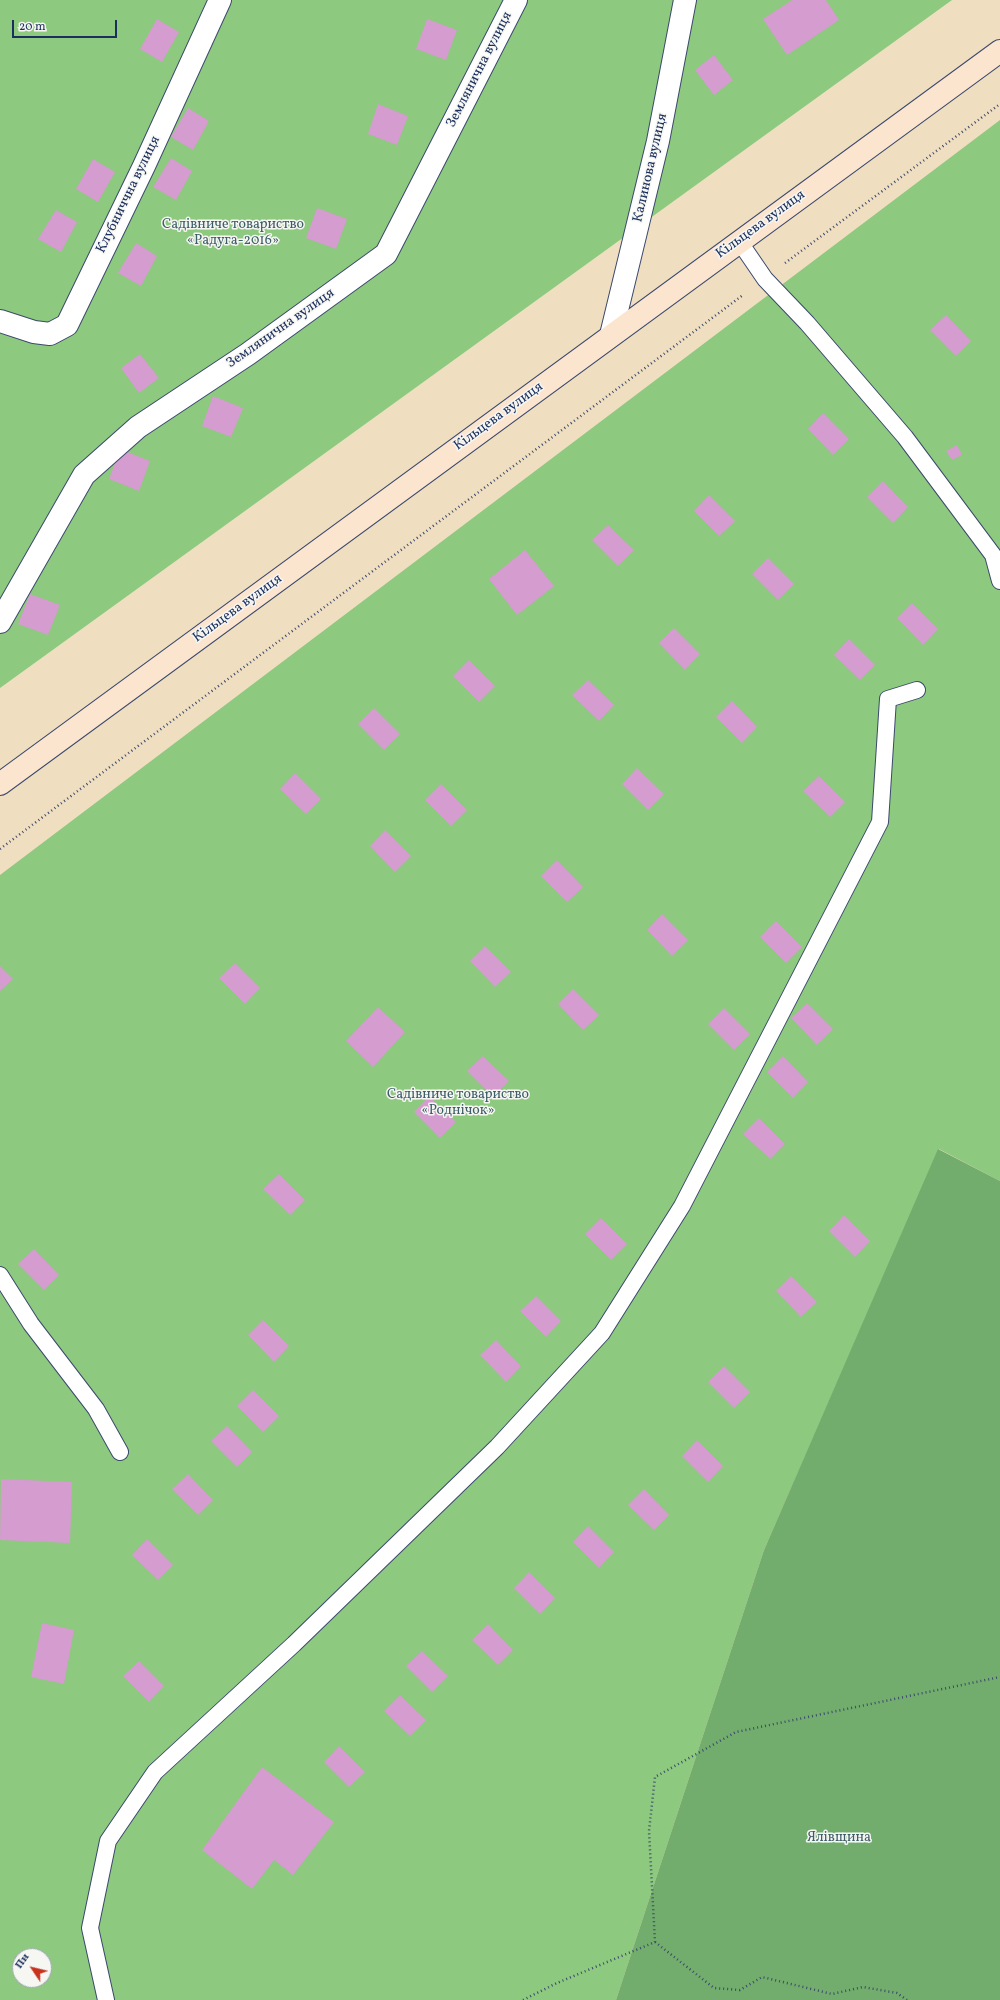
<!DOCTYPE html>
<meta charset="utf-8">
<style>
body{margin:0}
#map{position:relative;width:1000px;height:2000px;overflow:hidden;background:#efdfc0;font-family:Vollkorn,serif}
canvas{display:block}
.north{position:absolute;left:12px;top:1948px;width:40px;height:40px;box-sizing:border-box;background:#f6f6f2;border:1px solid #9ea6b7;border-radius:50%;rotate:305deg;font-size:11px;font-weight:700;line-height:16px;text-align:center;color:#1b2f5e}
.north::after{content:'';display:block;margin:auto;width:14px;height:18px;background:#c8321e;clip-path:polygon(50% 0,100% 100%,50% 72%,0 100%)}
.scale{position:absolute;left:12px;top:20px;width:105px;height:18px;box-sizing:border-box;border:2px solid #1b2f5e;border-top:0;padding-left:5px;font-size:12px;line-height:14px;white-space:nowrap;color:#1b2f5e;-webkit-text-stroke:3px #f6f6f2;paint-order:stroke}
</style>
<div id="map">
<canvas width="1000" height="2000"></canvas>
<div class="north">Пн</div>
<div class="scale">20 m</div>
</div>
<script>
const ctx = document.querySelector('canvas').getContext('2d');
ctx.lineJoin = 'round';
function fillPath(path, color) { ctx.fillStyle = color; ctx.fill(path, 'evenodd'); }
function stroke(path, color, width, dash) { ctx.strokeStyle = color; ctx.lineWidth = width; ctx.lineCap = dash ? 'butt' : 'round'; ctx.setLineDash(dash || []); ctx.stroke(path); }
function write(font, color, halo, rows, align = 'center') {
  ctx.font = font + ' Vollkorn,serif'; ctx.lineWidth = 3; ctx.setLineDash([]); ctx.textBaseline = 'middle'; ctx.strokeStyle = halo; ctx.fillStyle = color; for (const [text, x, y, turn = 0] of rows) {
    ctx.save(); ctx.translate(x, y); ctx.rotate((+turn || 0) * Math.PI / 180); ctx.textAlign = isNaN(turn) ? turn : align; if (halo) ctx.strokeText(text, 0, 0); ctx.fillText(text, 0, 0); ctx.restore();
  }
}
const green = new Path2D(`
 M0 0H952L0 688Z
 M1000 120V1181L939 1149 764 1550 616 2000H0V875ZM20 1956H44V1980H20Z`);
const forest = new Path2D(`
 M938 1149 1000 1181V2000H616L764 1550Z`);
const building = new Path2D(`
 M792 0H826L839 20 787 55 763 19Z
 M157 19 179 32 162 62 140 49Z
 M427 19 457 30 446 60 416 49Z
 M714 55 733 80 714 95 695 70Z
 M378 104 408 116 397 145 368 134Z
 M188 108 209 121 193 150 171 137Z
 M171 158 192 171 176 200 153 187Z
 M93 159 115 172 98 202 76 189Z
 M317 208 347 219 336 249 306 238Z
 M56 210 77 222 61 252 38 239Z
 M136 243 157 256 141 286 118 273Z
 M946 315 971 341 956 356 930 330Z
 M140 354 159 378 139 393 121 368Z
 M213 396 243 408 231 437 202 426Z
 M823 413 849 439 833 455 808 429Z
 M957 445 962 455 952 460 946 451Z
 M120 449 150 461 139 491 109 479Z
 M883 481 908 507 893 523 867 497Z
 M709 495 735 521 719 536 694 511Z
 M608 525 634 550 618 566 592 540Z
 M525 550 554 586 517 615 489 579Z
 M768 558 794 584 778 600 752 574Z
 M30 594 60 605 48 635 18 624Z
 M912 603 938 629 923 645 897 618Z
 M674 628 700 654 685 670 659 643Z
 M849 639 875 665 860 680 834 655Z
 M469 660 495 686 479 702 453 676Z
 M588 680 614 705 599 721 572 695Z
 M732 701 757 727 742 743 716 717Z
 M374 708 400 734 384 750 358 724Z
 M637 768 664 794 648 810 622 784Z
 M295 773 321 799 306 814 280 789Z
 M819 776 845 802 830 817 803 791Z
 M441 784 467 810 451 826 425 800Z
 M385 830 411 856 395 872 370 846Z
 M557 860 583 887 567 902 541 876Z
 M662 914 688 940 672 956 647 930Z
 M776 921 802 947 786 963 760 937Z
 M485 946 511 972 495 987 470 961Z
 M235 963 260 988 245 1004 219 978Z
 M0 966 13 979 0 991Z
 M573 989 599 1015 583 1030 558 1004Z
 M807 1003 833 1029 817 1045 791 1018Z
 M378 1007 405 1032 373 1067 346 1041Z
 M724 1008 750 1034 734 1050 708 1024Z
 M483 1056 509 1081 493 1097 467 1071Z
 M783 1056 808 1082 793 1098 767 1072Z
 M429 1096 456 1122 440 1138 414 1112Z
 M759 1118 785 1144 770 1159 743 1134Z
 M279 1174 305 1200 290 1215 263 1189Z
 M844 1215 870 1241 855 1257 829 1231Z
 M601 1218 627 1244 611 1260 585 1234Z
 M34 1249 59 1275 44 1290 18 1264Z
 M791 1276 817 1302 801 1317 776 1291Z
 M536 1296 561 1321 546 1337 520 1311Z
 M263 1320 289 1346 274 1362 248 1335Z
 M496 1340 521 1366 506 1382 480 1355Z
 M724 1366 750 1392 734 1408 708 1382Z
 M253 1390 279 1416 263 1432 237 1406Z
 M227 1426 252 1452 237 1467 211 1441Z
 M697 1440 723 1466 708 1482 682 1456Z
 M188 1474 213 1500 198 1515 172 1489Z
 M1 1479 72 1482 70 1543 0 1540Z
 M644 1489 669 1515 654 1530 628 1505Z
 M588 1526 614 1552 599 1568 573 1542Z
 M147 1539 173 1565 158 1580 132 1555Z
 M529 1572 555 1598 540 1614 514 1588Z
 M42 1623 74 1630 64 1684 31 1677Z
 M488 1624 513 1650 498 1665 472 1640Z
 M422 1651 448 1676 432 1692 406 1666Z
 M139 1661 164 1686 149 1702 123 1676Z
 M400 1695 426 1720 410 1736 384 1711Z
 M339 1746 365 1772 349 1787 324 1762Z
 M262 1767 334 1822 293 1875 274 1860 252 1889 202 1850Z`);
const path = new Path2D(`
 M785 263 1000 104
 M0 849 743 295
 M655 1942 714 1988 740 1990 762 1977 832 1994 863 1987 897 1993 907 2000
 M523 2000 557 1983 655 1942 649 1831 655 1777 736 1732 1000 1677`);
const lane = new Path2D(`
 M739 241 765 279 807 323 905 437 993 555 1000 581
 M0 1275 31 1324 96 1409 120 1452
 M106 2000 90 1928 108 1841 155 1772 294 1644 497 1447 602 1333 682 1206 880 822 888 699 917 690`);
const street = new Path2D(`
 M0 321 34 332 50 334 67 325 144 166 220 0
 M611 335 658 141 685 0
 M0 622 84 475 138 427 248 354 386 254 516 0`);
const secondary = new Path2D(`
 M0 784 1000 51`);
const streetNames = [
 ["Землянична вулиця",480,70,-63],
 ["Калинова вулиця",651,168,-77],
 ["Клубниччна вулиця",129,195,-64],
 ["Кільцева вулиця",761,225,-36],
 ["Землянична вулиця",281,329,-35],
 ["Кільцева вулиця",499,417,-36],
 ["Кільцева вулиця",238,609,-36]
];
const parkNames = [
 ["Садівниче товариство",233,225],
 ["«Радуга-2016»",233,241],
 ["Садівниче товариство",458,1095],
 ["«Роднічок»",458,1111],
 ["Ялівщина",839,1838]
];
fillPath(green, '#8dc97e');
fillPath(forest, '#72ad6d');
fillPath(building, '#d49ccf');
stroke(lane, '#3b496d', 18);
stroke(street, '#3b496d', 24);
stroke(secondary, '#3b496d', 24);
stroke(path, '#3b496d', 2.5, [1, 3]);
stroke(lane, '#fff', 16);
stroke(street, '#fff', 22);
stroke(secondary, '#fce5cf', 22);
write('14px', '#1b2f5e', '#f6f6f2', streetNames);
write('14px', '#3d5d68', '#f6f6f2', parkNames);
</script>
